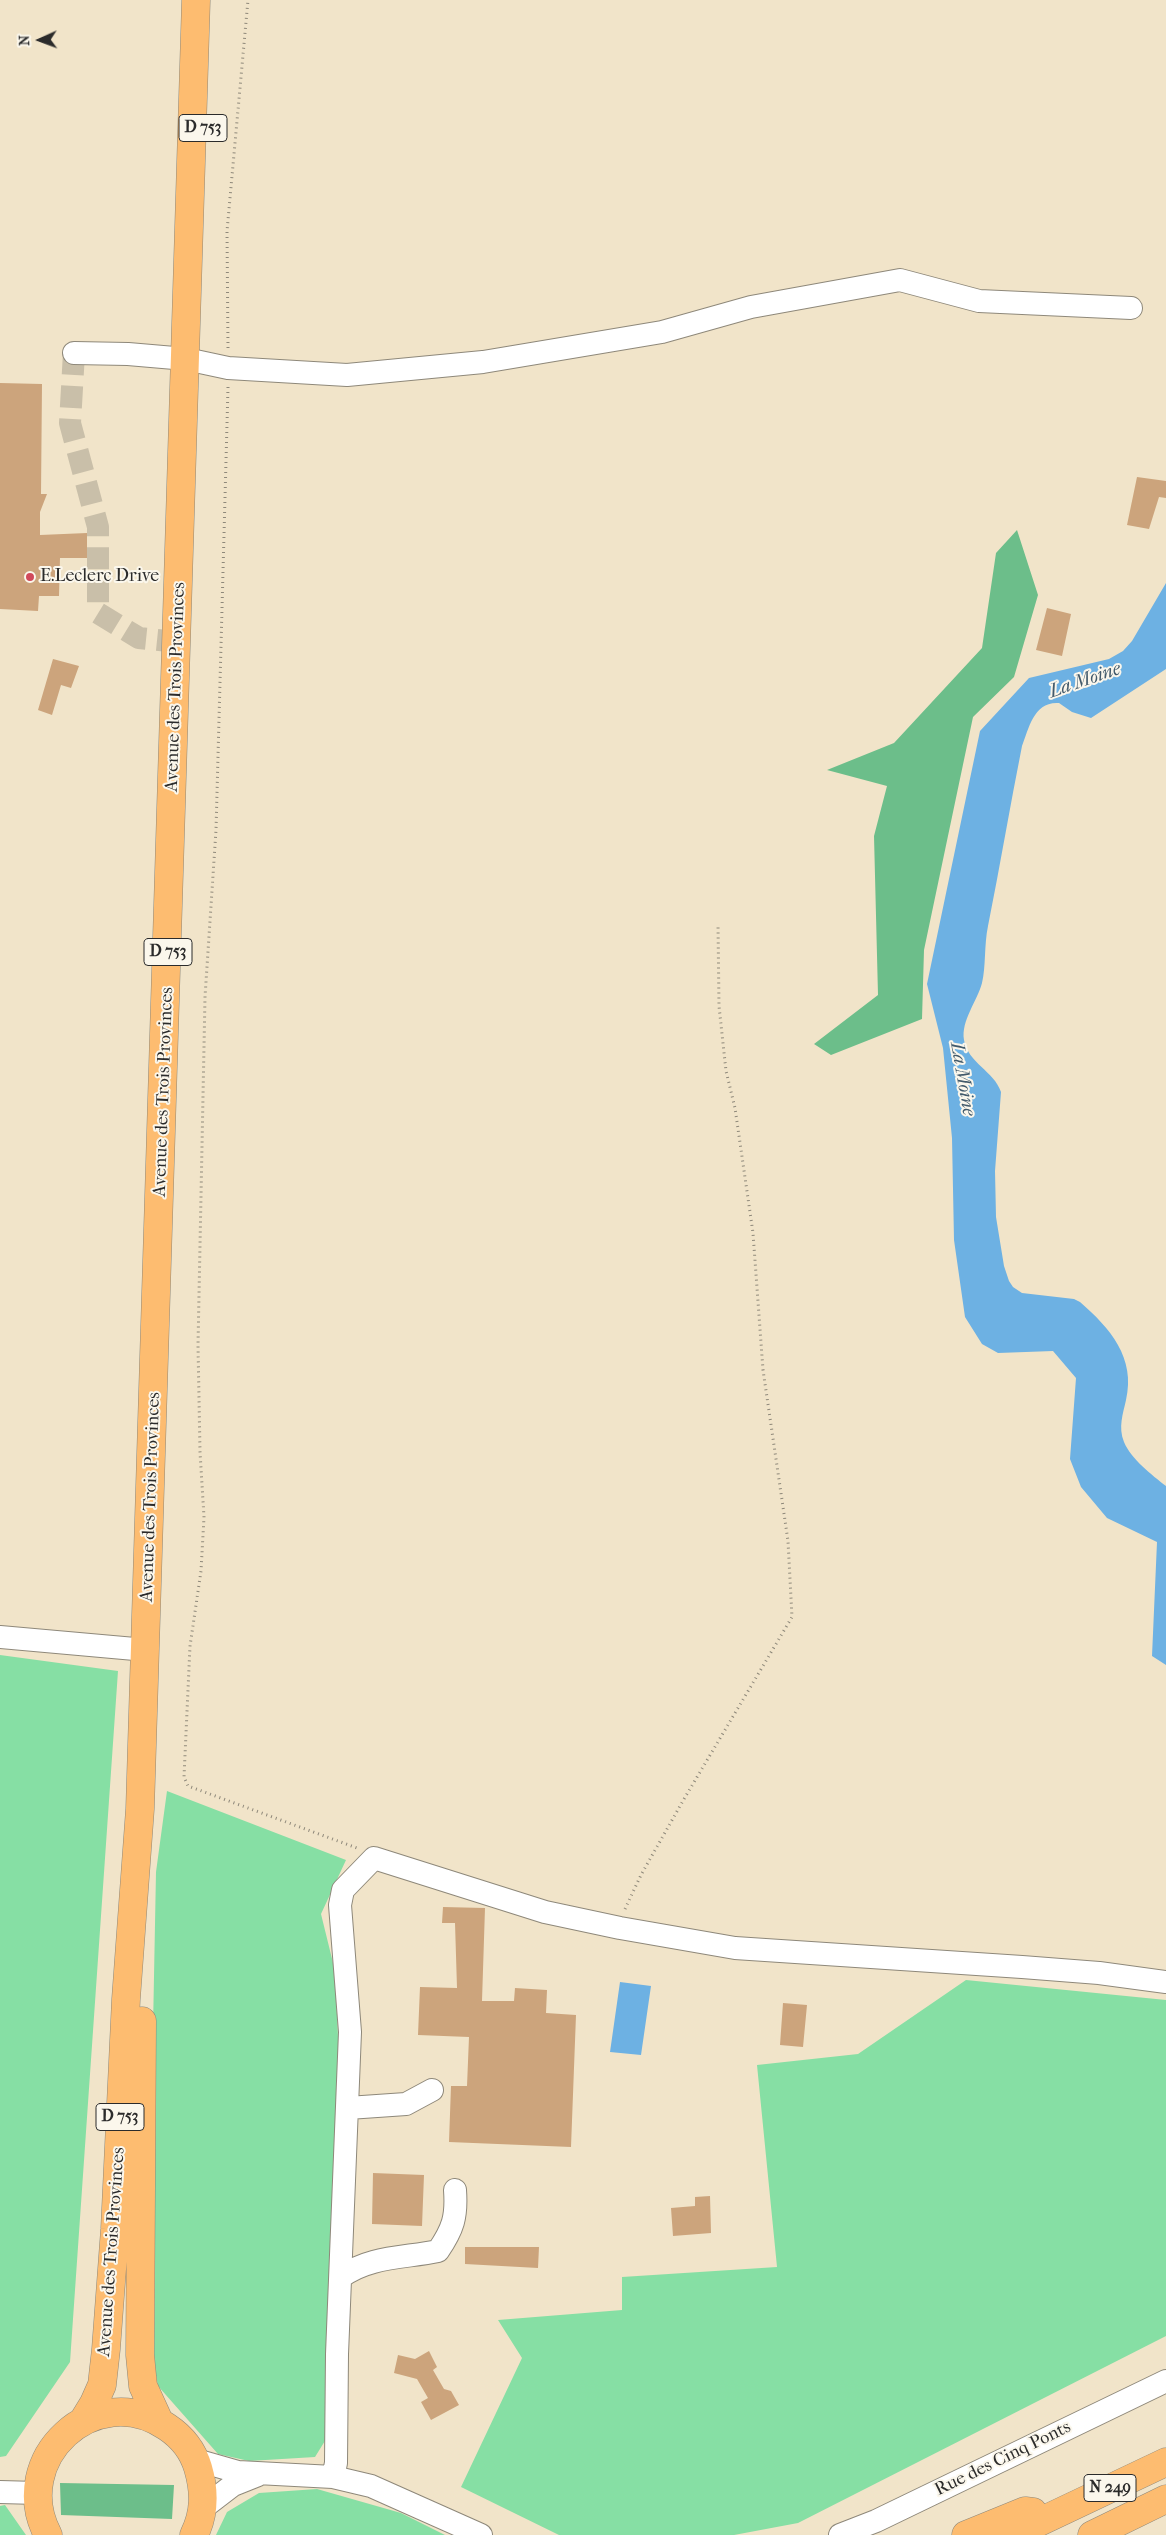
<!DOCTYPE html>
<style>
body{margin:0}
#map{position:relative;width:1166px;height:2535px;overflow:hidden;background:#f1e4c9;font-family:"IM FELL French Canon",serif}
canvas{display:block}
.north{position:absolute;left:15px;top:15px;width:50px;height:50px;-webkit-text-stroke:4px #fbf7ec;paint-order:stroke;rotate:268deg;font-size:14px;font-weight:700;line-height:20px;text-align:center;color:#2b2b2b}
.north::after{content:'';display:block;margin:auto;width:18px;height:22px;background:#2b2b2b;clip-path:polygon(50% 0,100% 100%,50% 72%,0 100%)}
</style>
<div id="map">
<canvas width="1166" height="2535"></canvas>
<div class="north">N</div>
</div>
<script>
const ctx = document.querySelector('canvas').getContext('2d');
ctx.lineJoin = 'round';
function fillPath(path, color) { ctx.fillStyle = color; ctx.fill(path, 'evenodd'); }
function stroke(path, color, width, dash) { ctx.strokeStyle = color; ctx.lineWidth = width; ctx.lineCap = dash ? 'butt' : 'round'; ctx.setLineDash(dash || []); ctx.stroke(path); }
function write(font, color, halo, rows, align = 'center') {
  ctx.font = font + ' "IM FELL French Canon",serif'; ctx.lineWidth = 4; ctx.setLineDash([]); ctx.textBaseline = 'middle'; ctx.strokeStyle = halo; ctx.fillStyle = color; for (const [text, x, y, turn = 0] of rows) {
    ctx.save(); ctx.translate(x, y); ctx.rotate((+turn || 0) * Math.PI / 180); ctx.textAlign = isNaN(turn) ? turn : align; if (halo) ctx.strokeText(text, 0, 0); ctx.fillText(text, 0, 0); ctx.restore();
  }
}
const green = new Path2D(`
 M0 1655 118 1671 70 2362 6 2456 0 2457Z
 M167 1791 346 1860 321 1914 335 1971 339 2058 328 2436 315 2457 249 2461 218 2454 158 2386 154 2365 155 2218 150 2185 156 1872Z
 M966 1980 1166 2000V2336L798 2523 734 2535H559L461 2487 522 2358 498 2320 622 2310V2277L777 2267 757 2065 858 2054Z
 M317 2489 401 2513 445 2535H216L227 2512 259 2493Z
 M5 2505 26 2535H0V2506Z`);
const forest = new Path2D(`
 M1017 530 1038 595 1014 677 973 717 924 950 922 1019 831 1055 814 1044 878 995 874 836 887 786 827 770 894 743 982 648 996 553Z
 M60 2483 174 2485 172 2519 61 2515Z`);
const water = new Path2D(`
 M1166 583V669L1091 718 1072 712 1059 703C1034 701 1029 728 1022 746 1010 806 1000 866 988 926 984 945 986 967 982 983 977 1002 961 1020 964 1040 968 1063 994 1071 1001 1092L995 1171 996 1217 1004 1266 1009 1281 1013 1287 1022 1293 1074 1299 1080 1302C1110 1328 1136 1358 1126 1400 1123 1414 1118 1427 1124 1442 1131 1459 1152 1475 1166 1486V1665L1152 1656 1157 1542 1107 1518 1081 1487 1070 1459 1076 1378 1053 1351 998 1353 982 1344 965 1317 954 1240 952 1138 943 1048 927 984 980 731 1029 678 1109 659 1123 651 1132 641Z
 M620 1982 651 1986 641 2055 610 2052Z`);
const building = new Path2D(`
 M0 383 42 384 41 494H47L40 512V535L87 533V558H60L59 596H39L38 611 0 609Z
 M1137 477 1166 481V498L1159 497 1149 529 1127 525Z
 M1047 608 1071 614 1062 656 1036 650Z
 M53 659 79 666 71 688 61 685 52 715 38 710Z
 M443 1907 485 1908 482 2001H514L515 1988 547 1990 546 2013 576 2015 571 2147 449 2142 451 2086H467L469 2037 418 2035 420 1987 457 1988 455 1923H442Z
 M783 2003 807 2005 803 2047 780 2045Z
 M373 2173 424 2175 422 2226 372 2224Z
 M710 2196 711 2233 673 2236 671 2208 695 2206V2197Z
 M465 2247H539L538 2268 465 2264Z
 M429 2351 437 2367 433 2370 444 2389 451 2391 459 2405 431 2420 421 2402 428 2398 417 2379 394 2373 398 2355 415 2359Z`);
const minorTunnel = new Path2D(`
 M74 353 70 423 98 527V613L139 638 178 642`);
const path = new Path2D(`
 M228 348 227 231 248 0
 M228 387 216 830 205 997 198 1345 200 1452 204 1517 201 1571 190 1646 184 1777 188 1786 357 1848
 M625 1909 641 1875 684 1799 792 1617 788 1541 763 1370 753 1233 735 1108 726 1071 719 1006 718 924`);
const minor = new Path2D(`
 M74 353 128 354 186 359 228 368 347 375 483 362 662 332 751 307 900 280 979 301 1131 308
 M0 1637 146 1650
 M348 2108 406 2104 432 2090
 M341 2277C369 2256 405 2258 438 2251 453 2229 457 2217 455 2190
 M196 2460 238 2472 333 2477 371 2486 481 2535
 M333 2477 336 2463 337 2354 350 2032 340 1905 343 1890 374 1858 545 1912 620 1928 735 1948 1022 1967 1099 1973 1166 1982
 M0 2492 37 2493
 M203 2508 233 2485 258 2475
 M840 2535 876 2521 1166 2381`);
const major = new Path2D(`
 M142 2021 140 2355 143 2386 159 2421
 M83 2421 94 2403 102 2385 106 2349 115 2229 126 1999 140 1809 196 0
 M48 2535C8 2459 95 2378 167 2427 182 2437 193 2451 198 2468 205 2492 205 2513 194 2535`);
const highway = new Path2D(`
 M966 2535 1025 2511 1033 2512
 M1012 2535 1166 2462
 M1092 2535 1166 2499`);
const markers = [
 [30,577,5,"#d1495b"]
];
const shields = [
 [203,128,48],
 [168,952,48],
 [120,2117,48],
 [1110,2488,52]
];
const shieldNames = [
 ["D 753",203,128],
 ["D 753",168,952],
 ["D 753",120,2117],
 ["N 249",1110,2488]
];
const poiNames = [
 ["E.Leclerc Drive",40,577]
];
const streetNames = [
 ["Avenue des Trois Provinces",176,687,-88],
 ["Avenue des Trois Provinces",164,1092,-88],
 ["Avenue des Trois Provinces",151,1497,-88],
 ["Avenue des Trois Provinces",112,2252,-86],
 ["Rue des Cinq Ponts",1003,2459,-26]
];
const waterNames = [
 ["La Moine",1085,681,-19],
 ["La Moine",962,1079,80]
];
fillPath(green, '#86dfa4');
fillPath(forest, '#6cbe8a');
fillPath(water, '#6db1e3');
fillPath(building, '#cca47c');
stroke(minorTunnel, '#c9bfa9', 22, [22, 11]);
stroke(minor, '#8e887a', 24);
stroke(major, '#8e887a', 29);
stroke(highway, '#8e887a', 29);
stroke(path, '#8e887a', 3, [1, 4]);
stroke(minor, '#fff', 22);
stroke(major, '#fdbc70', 28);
stroke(highway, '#fdbc70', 28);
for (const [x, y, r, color] of markers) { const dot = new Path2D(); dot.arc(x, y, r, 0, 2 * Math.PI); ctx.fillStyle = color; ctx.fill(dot); stroke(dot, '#fbf7ec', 2); }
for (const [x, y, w] of shields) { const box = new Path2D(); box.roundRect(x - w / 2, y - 13.5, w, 27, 4); ctx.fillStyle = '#fbf7ec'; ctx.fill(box); stroke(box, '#2b2b2b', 1); }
write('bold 16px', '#2b2b2b', null, shieldNames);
write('18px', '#2b2b2b', '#fbf7ec', poiNames, 'left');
write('18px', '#2b2b2b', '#fbf7ec', streetNames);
write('italic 19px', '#425a6b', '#fbf7ec', waterNames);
</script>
